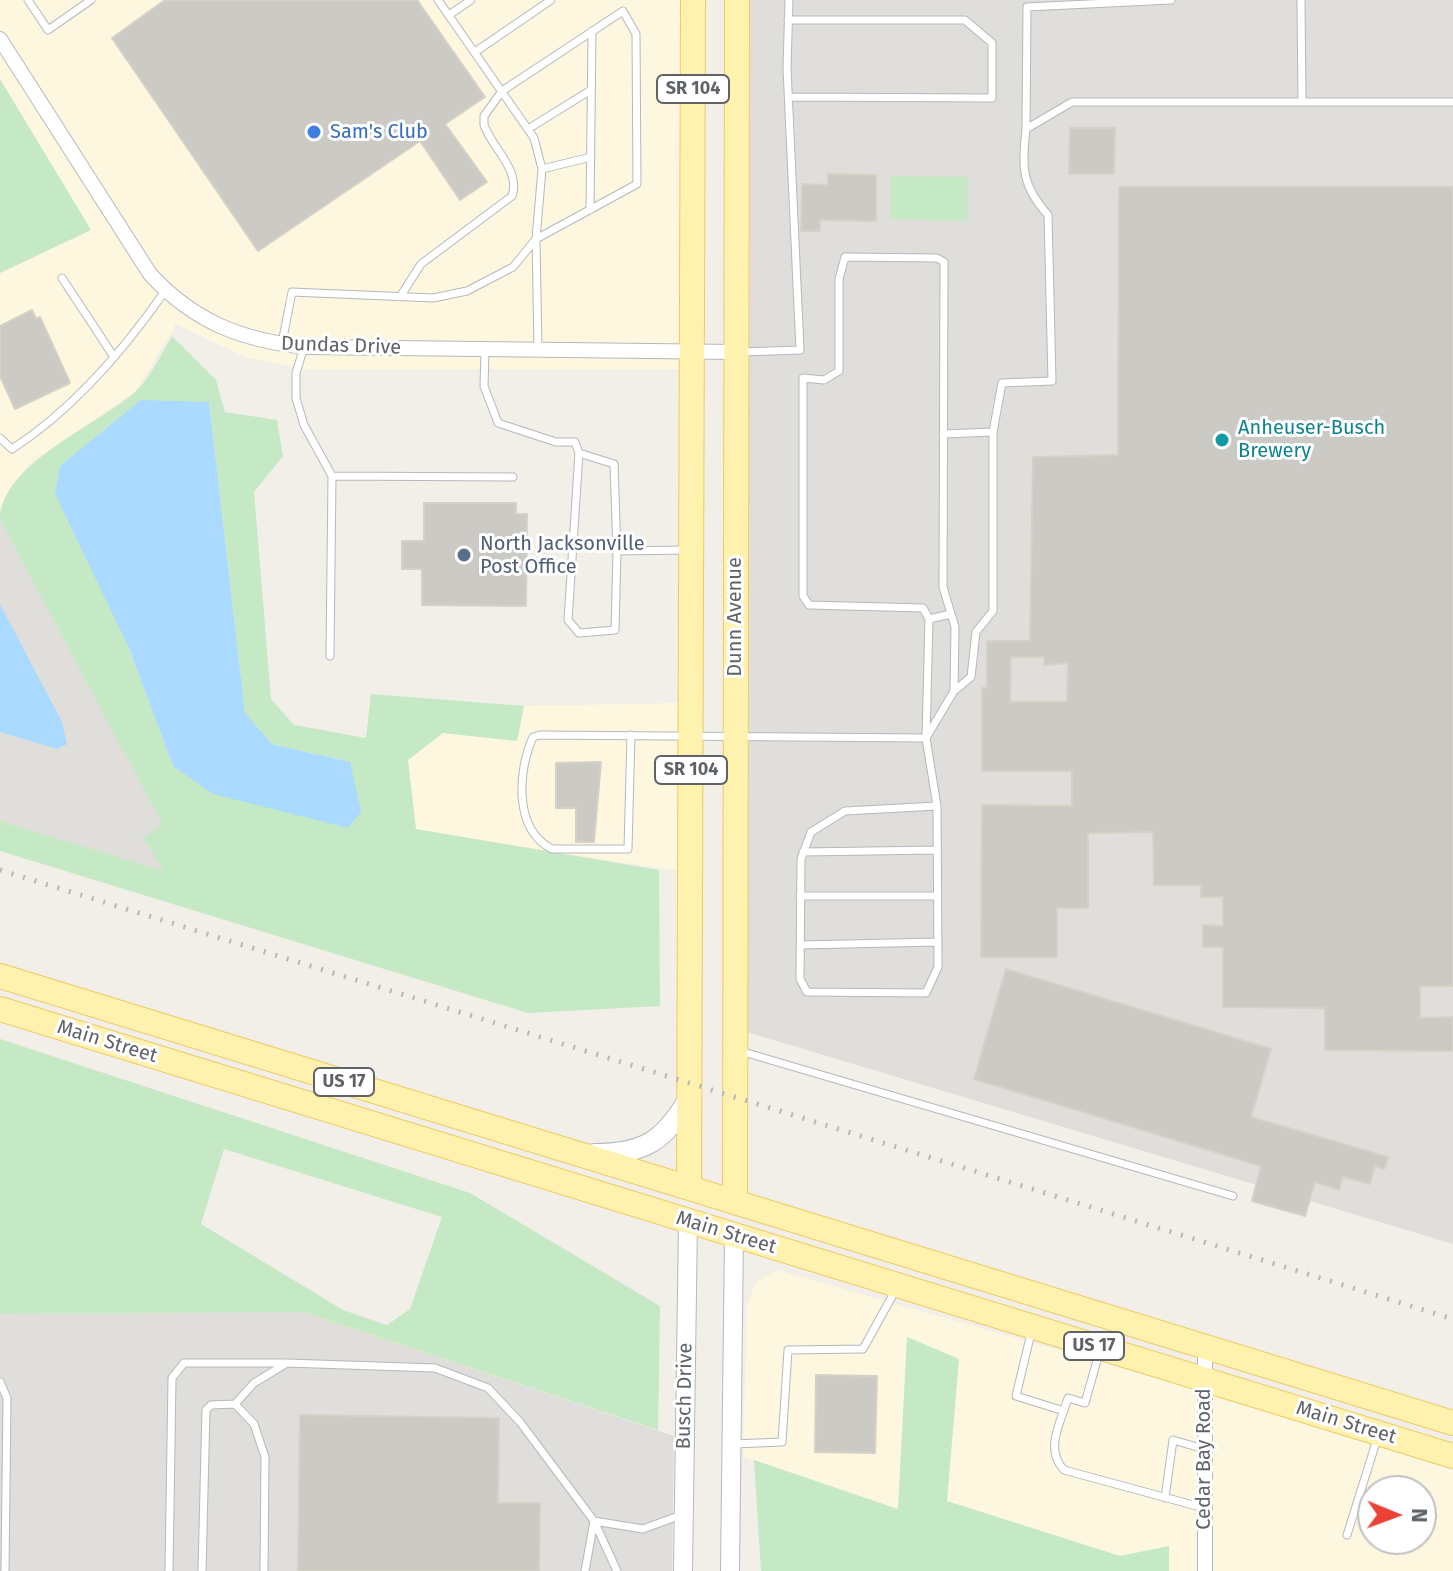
<!DOCTYPE html>
<style>
body{margin:0}
#map{position:relative;width:1453px;height:1571px;overflow:hidden;background:#f1efe8;font-family:"Fira Sans",sans-serif}
canvas{display:block}
.north{position:absolute;left:1357px;top:1475px;width:80px;height:80px;box-sizing:border-box;background:#fff;border:2px solid #bfc1c3;border-radius:50%;rotate:91deg;font-size:22px;font-weight:700;line-height:32px;text-align:center;color:#5f6368}
.north::after{content:'';display:block;margin:auto;width:28px;height:36px;background:#ea4335;clip-path:polygon(50% 0,100% 100%,50% 72%,0 100%)}
</style>
<div id="map">
<canvas width="1453" height="1571"></canvas>
<div class="north">N</div>
</div>
<script>
const ctx = document.querySelector('canvas').getContext('2d');
ctx.lineJoin = 'round';
function fillPath(path, color) { ctx.fillStyle = color; ctx.fill(path, 'evenodd'); }
function stroke(path, color, width, dash) { ctx.strokeStyle = color; ctx.lineWidth = width; ctx.lineCap = dash ? 'butt' : 'round'; ctx.setLineDash(dash || []); ctx.stroke(path); }
function write(font, color, halo, rows, align = 'center') {
  ctx.font = font + ' "Fira Sans",sans-serif'; ctx.lineWidth = 6; ctx.setLineDash([]); ctx.textBaseline = 'middle'; ctx.strokeStyle = halo; ctx.fillStyle = color; for (const [text, x, y, turn = 0] of rows) {
    ctx.save(); ctx.translate(x, y); ctx.rotate((+turn || 0) * Math.PI / 180); ctx.textAlign = isNaN(turn) ? turn : align; if (halo) ctx.strokeText(text, 0, 0); ctx.fillText(text, 0, 0); ctx.restore();
  }
}
const commercial = new Path2D(`
 M0 0H681L680 369H305L245 357 176 324 136 391 29 464 0 509V273L91 230 0 79Z
 M678 703 677 871 416 830 408 760 443 733 517 741 524 706Z
 M777 1270 1195 1389 1453 1470V1571H1169V1546L1120 1556 946 1501 959 1359 908 1337 898 1510 743 1457 747 1306 756 1282ZM1373 1491H1421V1539H1373Z`);
const industrial = new Path2D(`
 M750 0H1453V1244L747 1032Z
 M0 520 164 825V872L0 821Z
 M303 1312 674 1436 672 1571H0V1314Z`);
const green = new Path2D(`
 M0 79 91 230 0 273Z
 M891 176 968 177 967 221 890 219Z
 M172 336 216 380 225 412 277 420 283 456 254 492 271 699 294 725 366 738 371 694 524 706 517 741 443 733 408 760 416 829 659 870 660 1006 528 1013 0 851V821L164 871 143 837 163 825 0 520C0 464 98 425 134 393 150 379 161 354 172 336ZM209 402 245 714 272 744 350 762 173 766 129 648Z
 M0 1039 470 1193 660 1306 658 1430 303 1312 0 1314ZM224 1149 442 1217 410 1309 387 1325 343 1310 201 1224Z
 M907 1337 959 1359 947 1501 1120 1556 1169 1546V1571H761L754 1460 898 1509Z`);
const water = new Path2D(`
 M141 400 209 402 245 713 272 744 350 762 361 812 348 828 213 794 173 766 129 648 55 494 60 466Z
 M0 604 62 722 67 744 57 749 0 732Z`);
const building = new Path2D(`
 M165 0H417L485 97 445 124 487 182 460 200 420 141 258 251 112 38Z
 M1070 128H1115L1114 174H1069Z
 M828 174 876 175V221L820 220V231H801L802 184 828 185Z
 M1119 187H1453V986H1420V1018L1453 1017V1051L1325 1050V1008L1223 1007V947H1203V925L1223 926V897H1201V885H1154L1153 832 1088 833V908H1057V957H981L982 805 1072 806V771H982V688H987V641H1030L1033 457 1118 455ZM1011 657H1044V665L1068 663 1067 702H1010Z
 M32 310 36 319 40 317 70 383 15 409 0 376V326Z
 M424 503H516V514H527L526 606 422 605V569H402V541H424Z
 M601 762 594 842H576V808H556V763Z
 M1006 969 1271 1049 1251 1117 1388 1157 1384 1169 1375 1166 1370 1184 1343 1177 1339 1190 1315 1182 1305 1216 1252 1201 1261 1166 974 1079Z
 M816 1375 877 1376 875 1453 815 1452Z
 M300 1415 499 1418 498 1503H540L539 1571H298Z`);
const service = new Path2D(`
 M28 0 48 30 91 0
 M438 0 534 138 542 169 536 239 538 350
 M1301 0 1302 101
 M449 15 471 0
 M788 20H965L992 43V98L789 97
 M475 52 551 0
 M528 129 591 90
 M1026 129 1027 7 1171 0
 M542 169 591 157
 M590 210 592 31
 M845 257 937 258 944 262 943 587 955 627 954 691 926 738 929 619 923 608 809 605 803 596V378L824 380 839 371V279Z
 M62 278 114 357
 M282 343 292 292 433 298 467 291 513 267 536 239 637 184 636 34 623 11 502 91 484 116V125C492 148 521 170 512 196L421 264 400 297
 M304 347 296 373V398L304 425 332 476 330 656
 M485 351 484 386 498 423 556 442H575L579 453 614 464 617 551 688 550
 M742 352 800 350 787 68 789 0
 M943 434 993 432 1002 383 1052 381 1048 215C1021 185 1022 167 1026 129L1072 102H1453
 M0 438 12 449C74 409 124 350 165 291
 M579 453 568 620 579 633 615 630 617 551
 M332 476 513 477
 M929 619 951 614
 M954 691 971 677 976 632 993 611V432
 M631 735 628 849H552C513 829 518 770 533 737L540 735 926 738 937 806 938 967 926 993 807 992 800 979 801 859 811 832 845 811 937 806
 M803 852 937 850
 M800 896H937
 M800 945 938 942
 M740 1051 1233 1196
 M1031 1333 1016 1396 1064 1411
 M1100 1350 1085 1403 1068 1398C1061 1422 1044 1449 1064 1470L1204 1508
 M0 1382 7 1398 5 1571
 M235 1404 254 1424 265 1457 264 1571
 M733 1444 782 1442 788 1350 863 1349 895 1291
 M1165 1498 1173 1440 1204 1449
 M1347 1535 1378 1436
 M169 1571 172 1378 184 1363H285
 M202 1571 206 1410 211 1405 235 1404 254 1383 287 1363 435 1368 488 1388 520 1422 594 1521 617 1571
 M585 1571 594 1521 643 1529 681 1515`);
const minor = new Path2D(`
 M0 39 150 274C194 322 243 341 307 347L736 352
 M1205 1571V1346`);
const tertiary = new Path2D(`
 M683 1571 688 1221
 M730 1571 734 1235`);
const secondary = new Path2D(`
 M594 1154C645 1154 664 1141 690 1097`);
const primary = new Path2D(`
 M0 976 1453 1423
 M0 1009 1453 1456
 M689 1188 693 0
 M735 1202 737 0`);
const rail = new Path2D(`
 M0 870 1453 1319`);
const markers = [
 [314,132,8,"#3f7fe0"],
 [1222,440,8,"#0f9aa8"],
 [464,555,8,"#5c6f8a"]
];
const shields = [
 [693,89,72],
 [691,770,72],
 [344,1082,60],
 [1094,1346,60]
];
const shieldNames = [
 ["SR 104",693,89],
 ["SR 104",691,770],
 ["US 17",344,1082],
 ["US 17",1094,1346]
];
const shopNames = [
 ["Sam's Club",330,132]
];
const streetNames = [
 ["Dundas Drive",341,346,2],
 ["Dunn Avenue",735,617,-90],
 ["Main Street",107,1042,17],
 ["Main Street",726,1233,17],
 ["Busch Drive",685,1396,-89],
 ["Main Street",1346,1423,17],
 ["Cedar Bay Road",1204,1459,-90]
];
const cultureNames = [
 ["Anheuser-Busch",1238,428],
 ["Brewery",1238,451]
];
const serviceNames = [
 ["North Jacksonville",480,544],
 ["Post Office",480,567]
];
fillPath(commercial, '#fef7e0');
fillPath(industrial, '#e0deda');
fillPath(green, '#c5e8c5');
fillPath(water, '#aadaff');
fillPath(building, '#cccac5');
stroke(building, '#d6d1c6', 2);
stroke(service, '#b5b8bc', 9);
stroke(minor, '#b5b8bc', 16);
stroke(tertiary, '#b5b8bc', 20);
stroke(secondary, '#b6babf', 22);
stroke(primary, '#f2c960', 26);
stroke(service, '#fff', 7);
stroke(minor, '#fff', 14);
stroke(tertiary, '#fff', 18);
stroke(secondary, '#fff', 20);
stroke(primary, '#fff2af', 24);
stroke(rail, '#b6b7b8', 5, [2, 10]);
for (const [x, y, r, color] of markers) { const dot = new Path2D(); dot.arc(x, y, r, 0, 2 * Math.PI); ctx.fillStyle = color; ctx.fill(dot); stroke(dot, '#fff', 3); }
for (const [x, y, w] of shields) { const box = new Path2D(); box.roundRect(x - w / 2, y - 14, w, 28, 6); ctx.fillStyle = '#fff'; ctx.fill(box); stroke(box, '#5f6368', 2); }
write('bold 18px', '#5f6368', null, shieldNames);
write('20px', '#366cbe', '#fff', shopNames, 'left');
write('20px', '#5f6368', '#fff', streetNames);
write('20px', '#0d838f', '#fff', cultureNames, 'left');
write('20px', '#4e5e75', '#fff', serviceNames, 'left');
</script>
